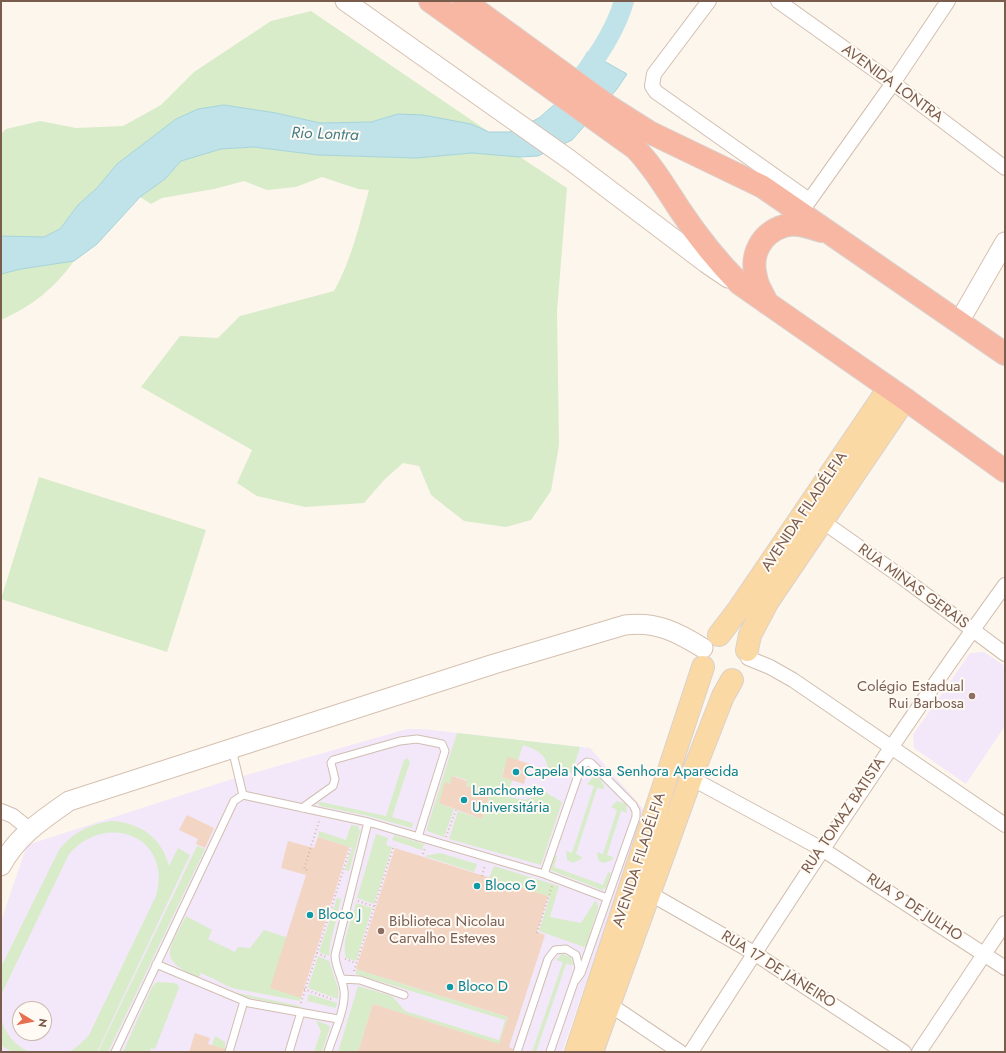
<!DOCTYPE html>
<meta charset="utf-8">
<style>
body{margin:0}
#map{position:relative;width:1006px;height:1053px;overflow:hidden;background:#fdf6ec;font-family:Jost,sans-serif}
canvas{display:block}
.frame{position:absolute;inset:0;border:2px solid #7a5c4d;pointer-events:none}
.north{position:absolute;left:12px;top:1001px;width:40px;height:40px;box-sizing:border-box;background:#fffaf3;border:1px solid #cabbb1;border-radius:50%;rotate:100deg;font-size:11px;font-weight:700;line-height:16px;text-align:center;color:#7a5c4d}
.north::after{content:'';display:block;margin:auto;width:14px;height:18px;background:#e76f51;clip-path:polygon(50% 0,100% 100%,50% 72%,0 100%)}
</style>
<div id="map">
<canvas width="1006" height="1053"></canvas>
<div class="frame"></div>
<div class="north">N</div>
</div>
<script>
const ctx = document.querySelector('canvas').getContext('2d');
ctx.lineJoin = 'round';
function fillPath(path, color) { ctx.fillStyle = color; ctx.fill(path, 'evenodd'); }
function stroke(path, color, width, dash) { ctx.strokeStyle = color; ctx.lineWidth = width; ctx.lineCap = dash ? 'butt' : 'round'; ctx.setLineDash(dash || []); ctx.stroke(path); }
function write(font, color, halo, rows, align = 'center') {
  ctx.font = font + ' Jost,sans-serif'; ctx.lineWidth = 4; ctx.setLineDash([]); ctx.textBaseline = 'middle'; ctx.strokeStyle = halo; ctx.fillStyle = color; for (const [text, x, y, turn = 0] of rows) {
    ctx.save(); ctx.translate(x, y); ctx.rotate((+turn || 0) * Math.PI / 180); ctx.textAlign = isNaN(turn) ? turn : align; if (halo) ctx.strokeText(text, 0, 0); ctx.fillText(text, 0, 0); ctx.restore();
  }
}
const education = new Path2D(`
 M984 652 1005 666V726L966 784 914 748 913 735 970 653Z
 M407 729H423L590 748 645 811 562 1052H1V921L27 845 229 780ZM20 1009H44V1033H20Z`);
const green = new Path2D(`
 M311 11 489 132 471 124 398 114 371 122 320 123 276 113 224 105 198 109 176 119 117 164 97 188 78 205 60 229 44 237 1 236V134L6 129 40 121 76 128 123 126 161 105 194 72 271 21Z
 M254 147 318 155 415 158 472 153 520 157 567 188 557 311 559 445 551 491 531 520 506 527 464 521 431 495 419 466 403 463 384 480 364 503 305 507 257 496 237 483 252 450 141 387 180 336 218 338 240 316 334 291C352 259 359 225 369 190L358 189 322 177 296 187 267 190 244 181 214 189 162 198 151 204 140 197 165 179 181 161 221 149Z
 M74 261C55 288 31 307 1 320V274L21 269Z
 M39 477 206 530 167 652 1 599Z
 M457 733 580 747 572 773 548 770C547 754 537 750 523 745L518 761 504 769 502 777 512 780 507 796C522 801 531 802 542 790L562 802 541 865 449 839 458 811 482 819 489 796 471 791V788L466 786 467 780 453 776 450 784 445 783 439 803 454 809 444 837 427 831V828Z
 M407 758 410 762 392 817 413 823 412 828 364 815 320 806 318 803 321 802 386 816 404 760Z
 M593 777 600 779 604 786V789L597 788 576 854 582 857 581 859 573 863 567 860 566 851 572 853 594 786 587 784Z
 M617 801 626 804 627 813 621 811 607 855 613 857 612 860 603 863 598 860 597 852 603 854 617 810 611 807Z
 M112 821C141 823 162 838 169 866L178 848 190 855 97 1052H69L78 1046 89 1035 156 896C173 836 106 811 69 854L1 995V967L59 850C73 832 90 824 112 821Z
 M351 825 358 826 360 832 349 871 345 870 352 848 318 837 319 831 346 840Z
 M376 834 388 838 386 845 392 847 374 904 357 898Z
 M394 835 424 844 422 850 392 840Z
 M197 846 205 849 108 1052H98Z
 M440 853 477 864 474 872 424 856Z
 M554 855 557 856 554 867 603 885 608 872 611 873 606 888 602 890 550 870Z
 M494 866 559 886 550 917 581 923 595 901 597 902 598 908 586 946 584 947 539 931 550 897 489 878Z
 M337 898 341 899 330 945 329 956 319 952Z
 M356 903 372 908 356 961 346 958C341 941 352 919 356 903Z
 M186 916 212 930 208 939 235 952 238 947 250 948 264 930 286 937 301 998 300 1001 232 988 201 973 198 978C157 957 168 953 186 916Z
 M562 954 571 957 573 965 566 964 536 1052H532L563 962 556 960Z
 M318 956 329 961 338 988V999L308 988Z
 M356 969 508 1017 497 1052 495 1043 373 1004 358 1052H338L358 986 392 996 405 1011 499 1040 505 1020 356 974Z
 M157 982 174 983 178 985 179 988 155 1049 151 1048 150 1052H123L152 987Z
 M233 992 300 1006V1008L240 996Z
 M309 994 337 1003 336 1008 307 1001Z
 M1 1017C4 1033 15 1046 30 1052 19 1052 7 1053 1 1044Z
 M316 1021 326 1024 330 1027 322 1052H314L321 1031Z
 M215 1036 225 1042V1052H219L220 1048 212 1045Z`);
const water = new Path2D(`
 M588 52 627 74 617 89 572 140 538 156 520 157 472 153 416 158 318 155 254 147 221 149 181 161 165 179 140 197 97 244 74 261 21 269 1 274V236L44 237 60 229 78 205 97 188 117 164 176 119 198 109 224 105 276 113 320 123 371 122 398 114 423 115 471 124 489 132H510L539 118 555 104Z`);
const river = new Path2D(`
 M581 78C599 55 616 29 624 1`);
const building = new Path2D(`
 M508 757 530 764 524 784 502 777Z
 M452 776 467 781 466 786 472 788 471 791 489 796 482 819 439 803 445 782 450 784Z
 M187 815 214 828 205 848 196 844 198 839 179 830Z
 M318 837 349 847 301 998 270 988 306 875 281 868 288 841 314 848Z
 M395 848 548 896 537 932 545 935 509 1047 513 1049 512 1052H358L373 1004 499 1044 508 1017 356 969Z
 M195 1033 210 1038 208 1044 225 1049 224 1052H189Z`);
const path = new Path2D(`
 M446 837 456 810
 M423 854 425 848
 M307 870 304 869 319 821
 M482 876 485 865
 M358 901 376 907
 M537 933 552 886
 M317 953 326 957
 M345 959 356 963
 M354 971 394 845
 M304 989 334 1000
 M301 1003 350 849`);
const lane = new Path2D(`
 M232 749 243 795
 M302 808 333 786 335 779 331 763 333 760 400 741 417 739 442 744 445 751 418 837
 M544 874 581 767 587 762 591 763 633 805 636 811V817L581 973 576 980
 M156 964 249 1003 338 1019
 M341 979 360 980 404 995
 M115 1052 234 801 243 795 368 822 544 874 607 898
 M229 1052 244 1001
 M289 1052 301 1012
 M328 1052C333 1035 346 1008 344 991 343 978 335 968 335 955L368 822
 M517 1052 548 959 555 950 566 949 576 955 579 968 550 1052`);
const street = new Path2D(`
 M709 1 654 74 652 86 656 92 809 200
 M778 1 893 83 1005 168
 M804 208 893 83 948 1
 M822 521 903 578 1005 654
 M748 658 770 667 793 680 1005 825
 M691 778 822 849 1005 968
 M1 811 13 816 29 829
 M649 893 754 953 904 1052
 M609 1004 680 1052
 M691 1052C792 894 895 737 1005 585
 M919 1052 1005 923`);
const secondary = new Path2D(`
 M345 1 570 160 706 263 728 278
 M959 322 1005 242
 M1 866C17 836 42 820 69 801L494 664 625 625C656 621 677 632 703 648`);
const primary = new Path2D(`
 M719 635 739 609 889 388
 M747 650 750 635 768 601 905 399
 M576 1052 703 667
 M592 1052 691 778 723 696 732 680`);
const highway = new Path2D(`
 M430 1 635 148C653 166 666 189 680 210 698 237 718 262 740 284L905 399 1005 471
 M464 1 608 106 649 132 763 187 1005 354
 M767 303C764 295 757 286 756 277 750 255 761 233 784 226 796 222 810 227 821 231`);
const markers = [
 [972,696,4,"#8d6e63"],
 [516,772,4,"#0f9aa8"],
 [464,800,4,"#0f9aa8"],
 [477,886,4,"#0f9aa8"],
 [310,915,4,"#0f9aa8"],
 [381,931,4,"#8d6e63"],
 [450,987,4,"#0f9aa8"]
];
const streetNames = [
 ["AVENIDA LONTRA",892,84,36],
 ["AVENIDA FILADÉLFIA",805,512,-56],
 ["RUA MINAS GERAIS",913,587,36],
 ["RUA TOMAZ BATISTA",844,816,-56],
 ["AVENIDA FILADÉLFIA",640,860,-72],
 ["RUA 9 DE JULHO",914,908,33],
 ["RUA 17 DE JANEIRO",778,970,32]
];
const educationNames = [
 ["Colégio Estadual",964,687],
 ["Rui Barbosa",964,704],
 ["Biblioteca Nicolau",389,922,"left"],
 ["Carvalho Esteves",389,939,"left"]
];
const cultureNames = [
 ["Capela Nossa Senhora Aparecida",524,772],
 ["Lanchonete",472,791],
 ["Universitária",472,808],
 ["Bloco G",485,886],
 ["Bloco J",318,915],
 ["Bloco D",458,987]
];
const waterNames = [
 ["Rio Lontra",325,135,2]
];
fillPath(education, '#f3e8fa');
fillPath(green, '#d8ecc9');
fillPath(water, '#bfe3e8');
stroke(water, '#a5d3da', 1);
stroke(river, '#bfe3e8', 20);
fillPath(building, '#f3d5c3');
stroke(lane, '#d1beb0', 9);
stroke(street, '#d1beb0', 16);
stroke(secondary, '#d6c0b0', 21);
stroke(primary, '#dad1cd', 24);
stroke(highway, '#dad1cd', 24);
stroke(path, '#d9b8a5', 2, [1, 3]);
stroke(lane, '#fff', 7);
stroke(street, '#fff', 14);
stroke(secondary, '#fff', 19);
stroke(primary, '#fbd9a5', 22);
stroke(highway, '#f7b7a3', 22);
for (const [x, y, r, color] of markers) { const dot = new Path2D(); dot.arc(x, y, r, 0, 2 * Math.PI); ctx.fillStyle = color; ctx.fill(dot); stroke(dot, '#fffaf3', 1.5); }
write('15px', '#7a5c4d', '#fffaf3', streetNames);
write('15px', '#785e54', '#fffaf3', educationNames, 'right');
write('15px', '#0d838f', '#fffaf3', cultureNames, 'left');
write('italic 16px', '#437c86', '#fffaf3', waterNames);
</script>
